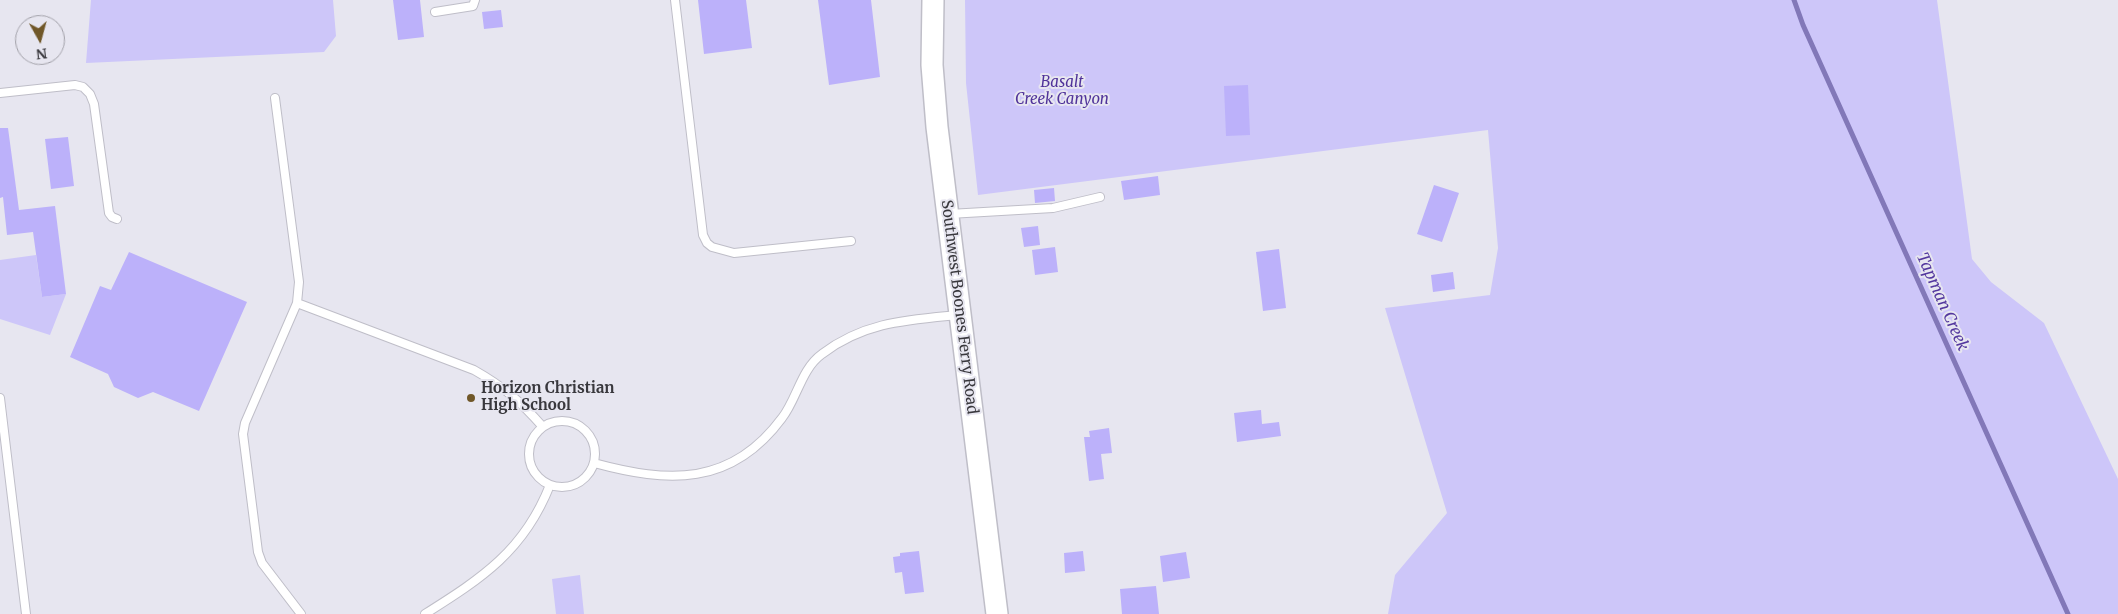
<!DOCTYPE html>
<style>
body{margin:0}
#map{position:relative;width:2118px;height:614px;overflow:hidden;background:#e7e6f0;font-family:Merriweather,serif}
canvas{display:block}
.north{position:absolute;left:15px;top:15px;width:50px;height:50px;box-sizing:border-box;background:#e7e6f0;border:1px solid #a1a0a8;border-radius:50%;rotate:173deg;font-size:14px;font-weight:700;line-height:20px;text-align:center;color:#39383d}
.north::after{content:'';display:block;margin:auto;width:18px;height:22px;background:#705728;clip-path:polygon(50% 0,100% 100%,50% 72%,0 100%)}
</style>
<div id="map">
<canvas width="2118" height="614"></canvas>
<div class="north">N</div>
</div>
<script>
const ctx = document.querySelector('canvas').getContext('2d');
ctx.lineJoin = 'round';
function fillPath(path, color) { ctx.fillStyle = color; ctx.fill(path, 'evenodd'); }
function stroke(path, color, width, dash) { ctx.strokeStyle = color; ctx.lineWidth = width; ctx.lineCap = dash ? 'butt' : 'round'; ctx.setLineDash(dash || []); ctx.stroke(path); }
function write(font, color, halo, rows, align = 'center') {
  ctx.font = font + ' Merriweather,serif'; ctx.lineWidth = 4; ctx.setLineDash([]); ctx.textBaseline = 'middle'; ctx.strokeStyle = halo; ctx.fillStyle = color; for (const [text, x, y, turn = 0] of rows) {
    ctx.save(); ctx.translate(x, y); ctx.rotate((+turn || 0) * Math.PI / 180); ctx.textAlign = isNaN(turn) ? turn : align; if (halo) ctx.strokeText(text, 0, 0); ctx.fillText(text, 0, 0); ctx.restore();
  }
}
const green = new Path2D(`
 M91 0H333L336 36 324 52 86 63Z
 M965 0H1937L1972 259 1991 282 2044 323 2118 479V614H1388L1395 575 1447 513 1385 308 1490 295 1498 248 1488 130 978 195 966 83Z
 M36 255 42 297 66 294 50 335 0 319V260Z
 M580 575 584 614H556L552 579Z`);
const stream = new Path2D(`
 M1794 0 1803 25 2068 614`);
const building = new Path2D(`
 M393 0H420L424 37 398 40Z
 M698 0H746L752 48 704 54Z
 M818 0H871L880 77 829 85Z
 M501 10 503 27 484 29 482 12Z
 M1248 85 1250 135 1226 136 1224 86Z
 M0 128H8L19 210 55 206 66 294 42 297 33 232 7 235 3 197 0 198Z
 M68 137 74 186 51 189 45 139Z
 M1158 176 1160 195 1124 200 1121 181Z
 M1434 185 1459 193 1442 242 1417 234Z
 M1054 188 1055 201 1035 203 1034 190Z
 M1038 226 1040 245 1024 247 1021 228Z
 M1055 247 1058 272 1035 275 1032 250Z
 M1279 249 1286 308 1263 311 1256 252Z
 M129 252 247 302 199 411 153 392 138 398 114 387 108 374 70 357 100 286 111 290Z
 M1453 272 1455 289 1433 292 1431 275Z
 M1261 410 1262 424 1279 422 1281 436 1237 442 1234 413Z
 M1109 428 1112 453 1101 454 1104 479 1089 481 1084 437H1090L1089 431Z
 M919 551 924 592 905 594 902 572 895 573 893 557 900 556V553Z
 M1083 551 1085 571 1065 573 1064 553Z
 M1186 552 1190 578 1163 582 1160 556Z
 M1156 586 1159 614H1122L1120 589Z`);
const service = new Path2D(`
 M675 0 703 235 707 243 712 247 734 253 851 241
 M435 12 473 6 475 0
 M0 93 75 85 83 87 90 94 94 104 109 213 112 217 117 219
 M275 98 299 282 297 303
 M949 214 1053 208 1100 197
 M0 398 26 614
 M529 454a33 33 0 1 1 66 0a33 33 0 1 1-66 0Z
 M594 463C668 483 731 487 782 418 797 399 801 369 822 354 864 322 907 320 958 315
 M301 614 262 563 258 552 243 434 245 423 297 303 474 370C504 387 520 401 543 427
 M425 614C482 578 524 551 550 485`);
const secondary = new Path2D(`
 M933 0 932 65 937 127 997 614`);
const markers = [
 [471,398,5,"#705728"]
];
const parkNames = [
 ["Basalt",1062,83],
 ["Creek Canyon",1062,100]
];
const streetNames = [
 ["Southwest Boones Ferry Road",959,307,83]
];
const poiNames = [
 ["Horizon Christian",481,389],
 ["High School",481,406]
];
const waterNames = [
 ["Tapman Creek",1942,302,66]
];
fillPath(green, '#cdc6f9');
stroke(stream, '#8278b8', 5);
fillPath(building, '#bcb1fa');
stroke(service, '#bfbec8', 10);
stroke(secondary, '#bfbec8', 24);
stroke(service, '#fff', 8);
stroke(secondary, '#fff', 21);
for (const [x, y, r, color] of markers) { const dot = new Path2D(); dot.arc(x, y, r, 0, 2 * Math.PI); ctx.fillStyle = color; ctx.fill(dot); stroke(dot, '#e7e6f0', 2); }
write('italic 15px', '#50339a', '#e7e6f0', parkNames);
write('15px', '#39383d', '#e7e6f0', streetNames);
write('bold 15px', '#39383d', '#e7e6f0', poiNames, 'left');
write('italic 16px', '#53379e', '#e7e6f0', waterNames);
</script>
